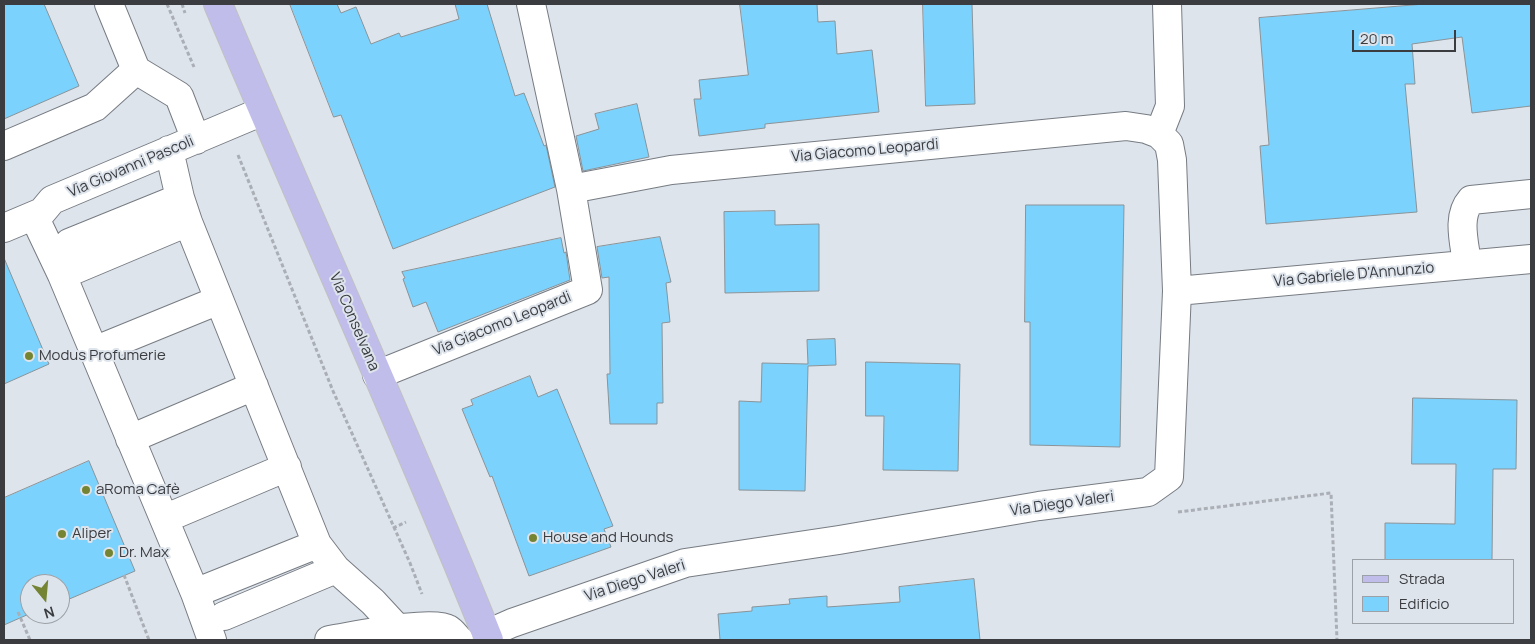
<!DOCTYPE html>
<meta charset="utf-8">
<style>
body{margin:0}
#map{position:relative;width:1535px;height:644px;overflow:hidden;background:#dee4ec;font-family:Manrope,sans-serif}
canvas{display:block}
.frame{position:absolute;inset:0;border:5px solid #3a3c40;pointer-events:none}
.legend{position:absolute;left:1352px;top:559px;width:162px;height:65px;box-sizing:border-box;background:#dee4ec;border:1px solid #9ca1a7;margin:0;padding:6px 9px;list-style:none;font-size:15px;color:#3a3c40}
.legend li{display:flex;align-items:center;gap:10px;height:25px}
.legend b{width:25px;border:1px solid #9ca1a7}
.north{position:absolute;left:20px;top:574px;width:50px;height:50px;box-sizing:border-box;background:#dee4ec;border:1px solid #9ca1a7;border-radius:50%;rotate:163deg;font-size:14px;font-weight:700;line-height:20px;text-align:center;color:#3a3c40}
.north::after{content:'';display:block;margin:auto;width:18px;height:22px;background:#748433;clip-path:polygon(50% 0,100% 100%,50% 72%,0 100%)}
.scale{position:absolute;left:1352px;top:30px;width:104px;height:22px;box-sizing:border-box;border:2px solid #3a3c40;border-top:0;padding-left:6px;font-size:15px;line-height:18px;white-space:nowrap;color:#3a3c40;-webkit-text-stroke:4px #dee4ec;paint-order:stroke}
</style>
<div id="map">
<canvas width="1535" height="644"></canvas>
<div class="frame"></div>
<ul class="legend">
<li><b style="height:6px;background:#c1bdeb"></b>Strada</li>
<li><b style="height:14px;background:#7bd2fd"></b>Edificio</li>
</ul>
<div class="north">N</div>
<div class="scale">20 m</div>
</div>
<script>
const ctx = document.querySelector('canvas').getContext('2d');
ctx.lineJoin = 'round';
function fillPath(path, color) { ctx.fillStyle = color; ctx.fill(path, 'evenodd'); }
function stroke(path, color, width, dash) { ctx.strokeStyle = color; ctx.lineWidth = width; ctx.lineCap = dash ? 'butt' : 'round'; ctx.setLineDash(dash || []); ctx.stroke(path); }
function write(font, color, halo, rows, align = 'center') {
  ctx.font = font + ' Manrope,sans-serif'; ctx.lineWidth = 4; ctx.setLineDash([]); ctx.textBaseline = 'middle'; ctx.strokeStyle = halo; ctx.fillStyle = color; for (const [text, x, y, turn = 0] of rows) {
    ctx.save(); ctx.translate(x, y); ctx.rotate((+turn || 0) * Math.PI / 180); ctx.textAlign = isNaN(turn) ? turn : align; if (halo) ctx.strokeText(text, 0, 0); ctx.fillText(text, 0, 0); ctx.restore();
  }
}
const building = new Path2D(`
 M4 4H44L79 86 4 119Z
 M290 4H337L341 13 356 7 371 44 399 33 401 37 459 19 455 4H487L515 96 524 93 544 146 546 145 555 187 393 249 341 115 334 117Z
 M740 4H817L818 22 835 21 837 54 872 50 879 112 765 124V128L699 136 694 99H701L699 80 748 75Z
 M923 4H972L975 104 926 106Z
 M1425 4H1531V106L1472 113 1462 37 1412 44 1415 84H1405L1417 212 1266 224 1260 146 1269 145 1259 18Z
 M637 104 649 157 583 171 576 136 599 129 595 114Z
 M1026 205H1124L1120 447 1030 445V322H1025Z
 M775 211V225L819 224V291L725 293 724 212Z
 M660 237 671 282 666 283 670 322 662 323 663 403H657V424H610L607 374H610L609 277 602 278 597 247Z
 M561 238 564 253 566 252 570 280 438 332 426 302 413 307 403 279 405 278 402 272Z
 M4 258 49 364 4 384Z
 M835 339 836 365 808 366 805 491 739 490V401L761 402 762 363 808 364 807 340Z
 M866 362 960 364 958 471 883 470 884 416H866Z
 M530 376 538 397 557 389 613 526 604 529 611 547 529 576 492 476 490 477 462 409 473 405 471 400Z
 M1413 398 1517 400 1516 469H1493L1492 560H1385V523L1455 524 1456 464H1412Z
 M89 461 135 571 60 603V584H30V614H34L30 616 29 614 4 625V498Z
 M974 579 980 640H720L718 614 752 611V607L790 604 789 599 827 596V607L900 602 899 587Z`);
const path = new Path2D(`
 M167 4 194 67
 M182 4 185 13
 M238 155 333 391 410 563 422 594
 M1178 512 1331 493 1337 640
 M393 528 406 522
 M124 575 149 640
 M18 612 30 640`);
const minor = new Path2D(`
 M531 4 571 189
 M136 70 179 96 196 140
 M4 146 95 107 136 70 109 4
 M169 150 180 198 188 222 317 544
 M34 216 62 275 195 593 212 640
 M4 228 42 212 52 200 263 111
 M69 243 180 198
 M1467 264C1465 244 1456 217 1471 200L1531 194
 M62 275 188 222
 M1177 291 1531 259
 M94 351 219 300
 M377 375 588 290 571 189 671 170 1126 126 1146 129 1159 134
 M130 439 254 386
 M164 519 287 467
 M195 593 317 544 336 569 373 602 398 629
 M224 616 336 569
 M487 634 512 623 685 563 839 540 1039 506 1148 492 1169 477 1177 291 1172 160 1169 144 1159 134 1170 106 1167 4
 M329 640C350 637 433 619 448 629 452 631 456 637 459 640`);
const major = new Path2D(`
 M218 4C307 216 403 426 489 640`);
const markers = [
 [29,356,5,"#748433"],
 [86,490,5,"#748433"],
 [62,534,5,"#748433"],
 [533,538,5,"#748433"],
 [109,553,5,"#748433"]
];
const streetNames = [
 ["Via Giacomo Leopardi",865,151,-5],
 ["Via Giovanni Pascoli",131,167,-23],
 ["Via Gabriele D'Annunzio",1354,275,-5],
 ["Via Conselvana",354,322,67],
 ["Via Giacomo Leopardi",502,324,-22],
 ["Via Diego Valeri",1062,504,-8],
 ["Via Diego Valeri",635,581,-18]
];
const poiNames = [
 ["Modus Profumerie",39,356],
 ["aRoma Cafè",96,490],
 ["Aliper",72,534],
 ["House and Hounds",543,538],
 ["Dr. Max",119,553]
];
fillPath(building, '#7bd2fd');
stroke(building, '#8a9398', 1);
stroke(minor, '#777c83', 30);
stroke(major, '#c0c1c2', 30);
stroke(path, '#aaaeb5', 3, [4, 2.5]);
stroke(minor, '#fff', 28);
stroke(major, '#c1bdeb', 28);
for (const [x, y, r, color] of markers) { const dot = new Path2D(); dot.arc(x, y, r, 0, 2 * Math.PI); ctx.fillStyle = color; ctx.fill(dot); stroke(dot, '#dee4ec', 2); }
write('15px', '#3a3c40', '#dee4ec', streetNames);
write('15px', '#3a3c40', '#dee4ec', poiNames, 'left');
</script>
